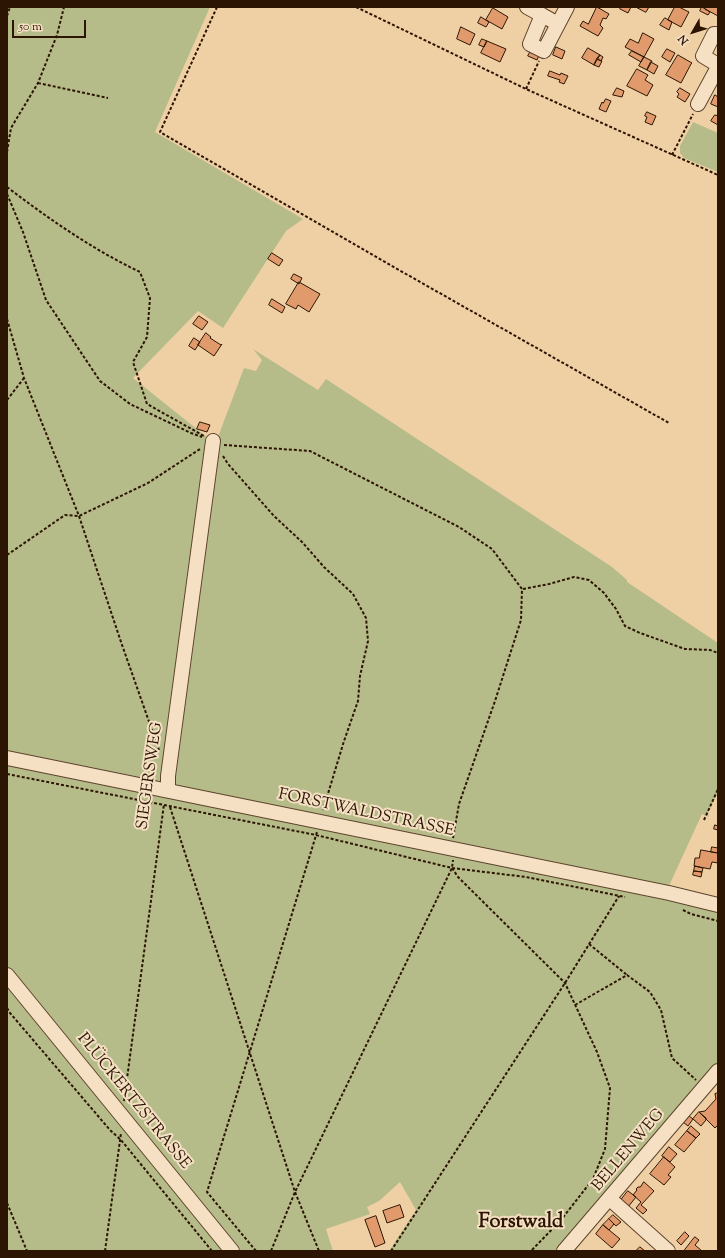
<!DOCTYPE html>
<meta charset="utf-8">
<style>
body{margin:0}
#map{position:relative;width:725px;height:1258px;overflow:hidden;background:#efd0a5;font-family:"Sorts Mill Goudy",serif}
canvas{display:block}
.frame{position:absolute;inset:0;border:8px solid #2d1503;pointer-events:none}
.north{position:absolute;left:673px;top:12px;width:40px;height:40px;-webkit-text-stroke:3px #f5e0c4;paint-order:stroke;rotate:231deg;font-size:11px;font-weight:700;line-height:16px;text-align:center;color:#2d1503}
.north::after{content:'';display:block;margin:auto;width:14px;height:18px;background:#2d1503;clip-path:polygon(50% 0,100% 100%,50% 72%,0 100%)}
.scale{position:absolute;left:12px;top:20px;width:74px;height:18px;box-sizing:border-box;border:2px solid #2d1503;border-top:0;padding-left:5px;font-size:12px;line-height:14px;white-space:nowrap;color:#2d1503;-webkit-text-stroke:3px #f5e0c4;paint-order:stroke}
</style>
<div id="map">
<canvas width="725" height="1258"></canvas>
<div class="frame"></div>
<div class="north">N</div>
<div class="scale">50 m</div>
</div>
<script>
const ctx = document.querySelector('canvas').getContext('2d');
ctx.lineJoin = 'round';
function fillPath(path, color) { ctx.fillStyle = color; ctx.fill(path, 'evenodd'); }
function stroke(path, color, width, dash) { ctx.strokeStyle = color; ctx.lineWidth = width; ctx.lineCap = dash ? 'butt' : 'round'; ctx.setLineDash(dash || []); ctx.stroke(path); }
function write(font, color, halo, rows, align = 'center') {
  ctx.font = font + ' "Sorts Mill Goudy",serif'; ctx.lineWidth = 4; ctx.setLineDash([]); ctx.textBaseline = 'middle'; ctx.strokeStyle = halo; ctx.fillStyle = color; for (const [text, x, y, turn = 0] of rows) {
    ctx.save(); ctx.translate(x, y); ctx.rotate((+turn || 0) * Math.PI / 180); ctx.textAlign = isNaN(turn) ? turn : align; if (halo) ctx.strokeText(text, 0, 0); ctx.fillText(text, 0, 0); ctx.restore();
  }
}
const green = new Path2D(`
 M7 7H210L155 132 303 219 286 231 223 328 198 311 133 378 208 438 165 786 7 754Z
 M693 122 718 133V172L684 158 680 153V146Z
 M253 349 318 390 326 379 612 567 627 580V582L718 643V792L708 813 709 817 702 814 668 888 174 787 213 454 218 437 244 368 256 371 262 360Z
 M7 762 617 885 718 911V1065L560 1251H389L416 1210 400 1182 379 1201 367 1207 370 1214 326 1229 333 1251H240L7 968Z
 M7 982 228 1251H7Z`);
const building = new Path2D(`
 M597 7 609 14 606 19 603 18 600 25 603 28 598 36 580 26 583 21 588 24Z
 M621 7H631L628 13 620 9Z
 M636 7H649L646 12Z
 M675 7H679L689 12 681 27 668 20Z
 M702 7 710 12 708 15 700 11Z
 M706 7H718V16L705 9Z
 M493 8 508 17 502 29 486 20Z
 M481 17 489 22 486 27 478 23Z
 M665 18 672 22 669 30 660 25Z
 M461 27 475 34 470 45 457 39Z
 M643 33 654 39 644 57 625 47 630 39 638 43Z
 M482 39 487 41 484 47 479 45Z
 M487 41 506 49 500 62 481 53Z
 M556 47 565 51 562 59 553 55Z
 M588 48 600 55 594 65 582 58Z
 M532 49 540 53 537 60 528 56Z
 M667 49 675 53 670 62 662 57Z
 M632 51 644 57 641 62 629 55Z
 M600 55 603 57 601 61 597 59Z
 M678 55 692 63 691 64 681 83 666 75Z
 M644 57 652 61 647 70 639 66Z
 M597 59 602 61 599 67 594 65Z
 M651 62 658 66 654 74 647 70Z
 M637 69 648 75 645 80 653 85 647 96 627 86Z
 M550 71 560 75 561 73 568 76 564 84 559 82 560 80 548 76Z
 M617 88 624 91 622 97 613 95Z
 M680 88 690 94 685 102 677 97 679 94 677 92Z
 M715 95 718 97V107L711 104Z
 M606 99 611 101 606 112 599 109 602 102 603 103Z
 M647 112 656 116 652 125 645 122 647 117 645 116Z
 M715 115 718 116V125L711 121Z
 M272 253 283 260 279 266 268 259Z
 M294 274 302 278 299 284 291 279Z
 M299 282 320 294 309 312 298 305 296 309 286 304Z
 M272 299 285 307 282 313 269 305Z
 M199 316 208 322 202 330 193 324Z
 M206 333 211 337 210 338 221 345 222 344 214 356 198 345Z
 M194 338 200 342 195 350 189 346Z
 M200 422 210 425 207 432 197 429Z
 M715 825 718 826V830L714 829Z
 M712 847 718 848V853L711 852Z
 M701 850 718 853V863L712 862 710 869 694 866 695 858H699Z
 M695 866 703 868 702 872 694 871Z
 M694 871 702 872 701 877 693 875Z
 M718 1093V1125L715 1128 699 1112 705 1111 716 1099 715 1094Z
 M699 1112 706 1118V1120L701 1126 693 1119Z
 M689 1116 693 1119 688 1126 683 1122Z
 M691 1126 700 1134 696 1138 687 1131Z
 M687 1131 696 1138 684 1152 675 1145Z
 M669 1147 677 1154 670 1162 662 1156Z
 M664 1157 675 1167 668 1175 671 1177 664 1185 650 1174Z
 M644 1182 654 1191 641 1205 647 1210 643 1214 636 1208 641 1202 633 1195 637 1190 636 1189 638 1187H640Z
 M628 1191 636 1197 628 1207 621 1200Z
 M400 1205 404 1217 387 1223 383 1211Z
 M613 1215 621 1222 616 1226 609 1219Z
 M376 1216 385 1243 375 1247 365 1220Z
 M609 1219 614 1224 609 1230 603 1225Z
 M603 1225 620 1239 612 1248 596 1234Z
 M685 1232 689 1236 681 1245 677 1241Z
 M695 1237 699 1240 695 1245 702 1251H684Z
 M640 1247 645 1251H636Z`);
const path = new Path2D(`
 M217 7 160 132 399 270 669 423
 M356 7 526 89 718 175
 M7 16 10 7
 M38 83 108 98
 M526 89 539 61
 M7 152 11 128 38 83 57 35 64 7
 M672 155 693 114
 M7 187C49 219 92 249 140 272L150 298 147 337 133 362 147 404 204 436
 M7 194 23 232 46 300 100 381 130 404 191 433 202 437
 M7 319 24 378 79 516 121 642 159 750
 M7 400 24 378
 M224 445 310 451 459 527 492 549 522 589 521 620 495 701 459 804 453 838
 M223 456 228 464 274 516 302 542 324 567 353 594 366 618 368 641 360 676 358 701 344 741 323 810
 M7 555 65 515 79 516 148 483 200 449
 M523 589 549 584 574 577 589 580 604 593 616 609 625 626 640 633 685 649 710 650 718 653
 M7 774 316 835 452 868 526 877 625 897
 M170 807 295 1192 319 1251
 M704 820 718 789
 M452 868 458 877 565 983 597 1052 610 1088 605 1149 593 1179 561 1220 531 1251
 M683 910 691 914 718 921
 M589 944 627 975
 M575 1005 627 975 650 992 661 1010 672 1058 696 1080
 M7 1008 10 1013 110 1130 121 1140 212 1251
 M124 1101 164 804
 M593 1179 603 1189
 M7 1203 27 1251
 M105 1251 121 1133
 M256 1251 207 1192 317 832
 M271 1251 295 1192 452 868 453 860
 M391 1251 565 983 619 896`);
const minor = new Path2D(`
 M527 7 542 15
 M558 24 542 15 530 44 544 51 567 7
 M718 34H714L703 56 718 65
 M698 104 718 67
 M7 758 669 893 718 905
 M168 790V776L213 441
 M7 975 232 1251
 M610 1199 668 1251
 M564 1251 718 1071`);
const streetNames = [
 ["SIEGERSWEG",151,776,-82],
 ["FORSTWALDSTRASSE",366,814,12],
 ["PLÜCKERTZSTRASSE",133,1102,51],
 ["BELLENWEG",629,1151,-50]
];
const districtNames = [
 ["Forstwald",521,1224]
];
fillPath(green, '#b6bc89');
fillPath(building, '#e19a6c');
stroke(building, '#2d1503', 1);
stroke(minor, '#5e442c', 16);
stroke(path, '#2d1503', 2, [3, 2]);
stroke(minor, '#f5e0c4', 14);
write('16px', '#2d1503', '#f5e0c4', streetNames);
write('bold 20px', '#2d1503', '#f5e0c4', districtNames);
</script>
